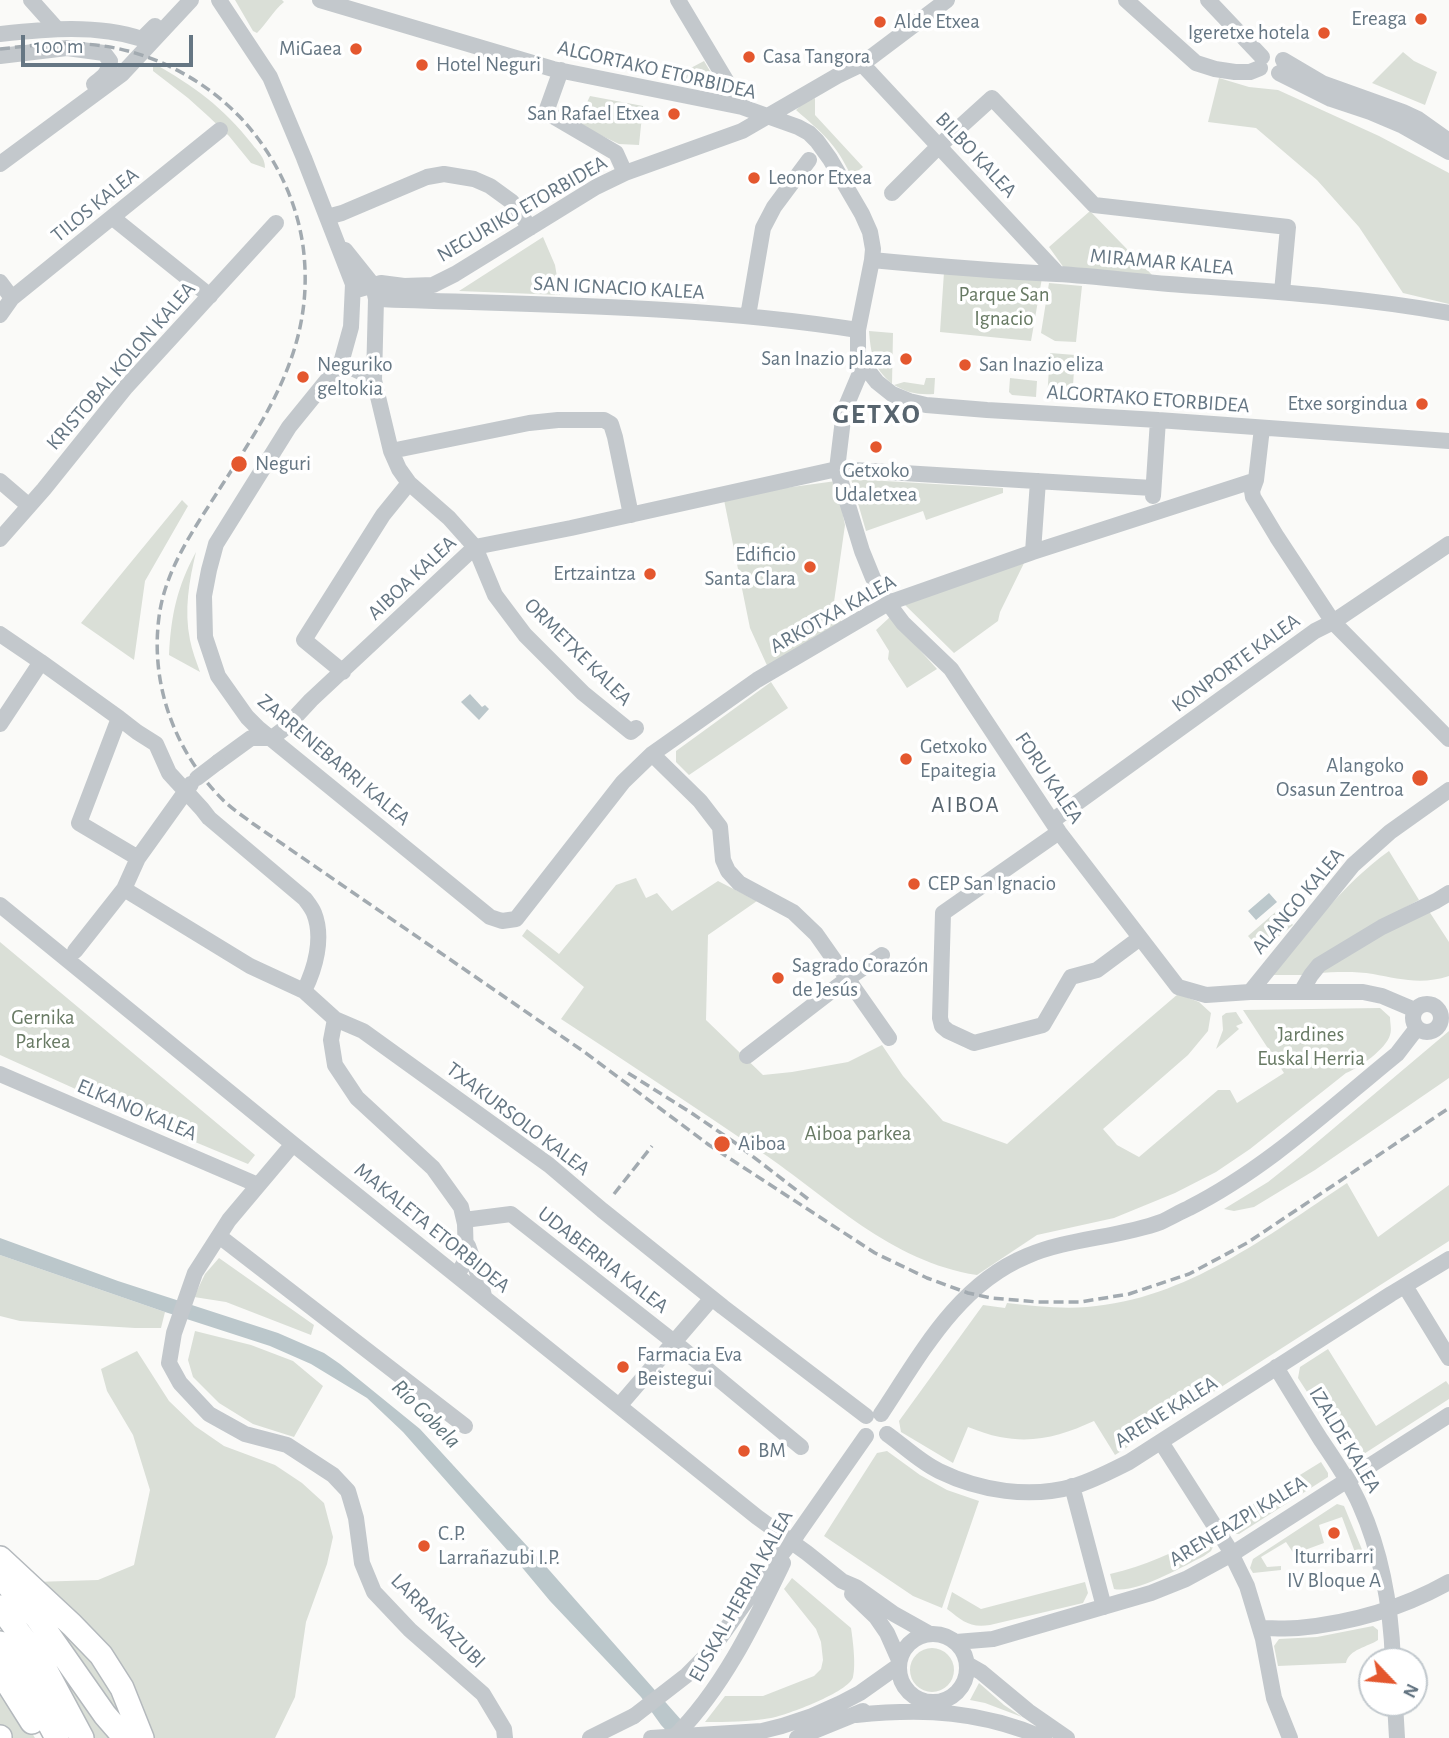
<!DOCTYPE html>
<meta charset="utf-8">
<style>
body{margin:0}
#map{position:relative;width:1449px;height:1738px;overflow:hidden;background:#fafaf8;font-family:"Alegreya Sans",sans-serif}
canvas{display:block}
.north{position:absolute;left:1358px;top:1647px;width:70px;height:70px;box-sizing:border-box;background:#fff;border:2px solid #c1c8cd;border-radius:50%;rotate:116deg;font-size:19px;font-weight:700;line-height:28px;text-align:center;color:#657683}
.north::after{content:'';display:block;margin:auto;width:24px;height:32px;background:#e4572e;clip-path:polygon(50% 0,100% 100%,50% 72%,0 100%)}
.scale{position:absolute;left:21px;top:35px;width:172px;height:32px;box-sizing:border-box;border:4px solid #657683;border-top:0;padding-left:9px;font-size:21px;line-height:24px;white-space:nowrap;color:#657683;-webkit-text-stroke:5px #fff;paint-order:stroke}
</style>
<div id="map">
<canvas width="1449" height="1738"></canvas>
<div class="north">N</div>
<div class="scale">100 m</div>
</div>
<script>
const ctx = document.querySelector('canvas').getContext('2d');
ctx.lineJoin = 'round';
function fillPath(path, color) { ctx.fillStyle = color; ctx.fill(path, 'evenodd'); }
function stroke(path, color, width, dash) { ctx.strokeStyle = color; ctx.lineWidth = width; ctx.lineCap = dash ? 'butt' : 'round'; ctx.setLineDash(dash || []); ctx.stroke(path); }
function write(font, color, halo, rows, align = 'center') {
  ctx.font = font + ' "Alegreya Sans",sans-serif'; ctx.lineWidth = 7; ctx.setLineDash([]); ctx.textBaseline = 'middle'; ctx.strokeStyle = halo; ctx.fillStyle = color; for (const [text, x, y, turn = 0] of rows) {
    ctx.save(); ctx.translate(x, y); ctx.rotate((+turn || 0) * Math.PI / 180); ctx.textAlign = isNaN(turn) ? turn : align; if (halo) ctx.strokeText(text, 0, 0); ctx.fillText(text, 0, 0); ctx.restore();
  }
}
const green = new Path2D(`
 M235 0H282L284 2C273 11 267 23 257 33L253 31Z
 M1403 52 1414 61 1437 72 1425 105 1372 83Z
 M704 61 722 91 670 79Z
 M153 63C194 86 223 107 252 144 258 152 265 157 265 168L251 163 229 136 208 116 188 98 153 71Z
 M1219 78 1249 87 1278 90 1379 136 1449 173V304L1403 293 1359 227 1317 180 1256 128 1208 122Z
 M590 96 643 106 639 145 619 144 577 124Z
 M815 98V115L863 167 851 176C836 143 822 133 796 110L802 104Z
 M1090 211 1154 277 1064 268 1049 247Z
 M543 237 555 265 560 295 459 291Z
 M944 272 1042 278 1031 341 940 332Z
 M1049 283 1082 286 1076 342 1055 341 1041 333Z
 M869 331 893 333 892 384C873 367 871 355 869 331Z
 M1050 353 1075 355 1072 401 1047 399Z
 M926 378H935L934 394C918 395 908 393 894 385L904 382 924 385Z
 M1010 378 1037 381 1036 397 1012 395 1009 392Z
 M851 479 1003 488V493L926 520 923 511 866 531Z
 M836 481 845 525 833 609 844 626 770 672 750 628 724 500 770 490Z
 M182 500 188 506 145 581 134 660 81 623Z
 M196 552C189 581 184 610 190 640 192 650 196 661 200 672L169 655C171 615 177 587 196 552Z
 M1026 559 1000 612 998 621 954 653 903 603Z
 M890 617 937 669 907 688 888 659 889 651 876 630Z
 M771 682 788 708 689 775 676 762V751Z
 M1389 851 1419 900 1373 925 1305 975H1272C1308 931 1343 884 1389 851Z
 M636 878 646 898 657 893 672 911 718 881 757 901 708 935 706 1020 763 1075 792 1072 848 1062 882 1045 903 1076 943 1121 1007 1144 1116 1047 1178 994 1199 1002 1211 1013 1208 1031 1188 1055 1103 1129 1117 1145 1139 1157 1218 1090H1230L1237 1103 1284 1073 1243 1010 1380 1008 1390 1017C1390 1023 1392 1030 1390 1035 1386 1049 1359 1068 1346 1073L1250 1149 1216 1172 1175 1193 1114 1218 1037 1235 977 1275C891 1262 829 1198 761 1152 695 1107 628 1063 561 1019L584 987 522 936 527 929 559 954 616 885Z
 M1425 905 1449 942V976C1422 985 1399 979 1373 974 1355 971 1335 972 1317 973Z
 M1279 909 1293 925 1261 951 1248 936Z
 M0 942 255 1155 248 1164 171 1132 0 1055Z
 M1236 1012 1243 1023 1236 1026 1239 1029 1216 1049 1223 1030 1222 1016 1226 1013Z
 M1449 1031V1078L1315 1170 1254 1207 1234 1211 1224 1209 1268 1182 1302 1155Z
 M1347 1183 1378 1237 1449 1185V1241L1115 1455 1094 1421C1063 1435 1035 1444 1000 1437 989 1435 979 1431 968 1427L953 1463 901 1432 899 1421 983 1305 1005 1308 1007 1303C1034 1306 1060 1309 1087 1307 1187 1299 1267 1236 1347 1183Z
 M0 1255 165 1312 161 1328H135L20 1321 0 1316Z
 M219 1258 314 1325 311 1335 226 1302 194 1297 205 1274Z
 M195 1331 251 1345 293 1361 323 1386 294 1437 253 1424 219 1403 193 1377 188 1360Z
 M1328 1349 1376 1426 1446 1381 1449 1385V1399L1356 1459 1350 1458 1298 1378 1300 1367Z
 M137 1351 169 1401 195 1426 224 1446 275 1465 302 1483 324 1503 333 1537 327 1564 306 1622 295 1697 275 1738H147L139 1699 114 1655 34 1582 98 1580 134 1565 150 1490 133 1435 107 1391 101 1369Z
 M887 1451 920 1475 947 1490 979 1501 942 1608 913 1596 824 1536 877 1453Z
 M1321 1462 1328 1473V1477L1239 1534H1233L1225 1521Z
 M1337 1504 1344 1506 1363 1552 1356 1555 1342 1517 1319 1525 1324 1543 1294 1554 1286 1542 1261 1557 1267 1567 1281 1566V1570L1253 1573 1250 1568 1253 1559Z
 M1206 1536 1213 1547 1211 1551 1204 1556C1184 1566 1135 1594 1114 1589L1110 1574C1145 1566 1174 1552 1206 1536Z
 M792 1578 851 1628C853 1641 856 1665 853 1677 849 1692 787 1715 771 1718 749 1722 727 1722 705 1722L725 1696H763L814 1676 821 1669 823 1660 821 1642 816 1629 784 1589Z
 M15 1579 102 1664 133 1733Z
 M1085 1582 1088 1593 1083 1603 990 1625C969 1628 963 1621 947 1609L952 1592 981 1609Z
 M1373 1626 1378 1630V1640C1368 1647 1349 1649 1346 1663L1278 1666 1274 1646 1279 1639 1317 1637Z
 M910 1670a22 22 0 1 1 44 0a22 22 0 1 1-44 0Z
 M50 1657 116 1738H92Z
 M0 1680 35 1738H5L0 1726Z
 M979 1683 1004 1705 1022 1717 985 1703 970 1700Z`);
const water = new Path2D(`
 M470 694 482 707 485 705 489 709 479 720 461 702Z
 M1269 893 1277 902 1256 920 1248 911Z
 M0 1238 118 1281 278 1333 324 1353 340 1364 420 1429 550 1571 697 1738H673L661 1725 641 1697 550 1601 515 1559 403 1432 367 1398 311 1364 270 1346 165 1312 0 1255Z`);
const minor = new Path2D(`
 M31 0 57 29
 M219 0 270 77 304 158 353 284 351 327 341 363 289 427 216 544 209 570 204 596 205 637 218 676 247 717 258 728 490 917 502 921 516 919 623 782 652 754 757 680 888 603 1033 552 1256 480
 M320 0 553 69 742 107 798 127 809 133 817 141 830 159 862 214 870 232 873 249 872 260 858 330V354L866 368 877 382 892 394 909 401 926 405 987 410 1158 420 1449 441
 M678 0 742 107
 M1126 0 1196 63 1215 69 1235 72H1250L1260 68
 M1208 0 1262 57
 M0 34C46 29 97 24 142 39L155 26
 M0 56 67 48 104 53 110 61C109 73 103 77 94 84
 M1283 60 1322 83 1403 112 1418 119 1449 141
 M862 64 1058 274
 M561 70 546 112 616 153 625 173
 M1279 73 1331 99 1370 112 1403 126 1449 152
 M0 164 122 74 191 0
 M892 193 939 146 992 98 1094 205 1288 227 1282 292
 M327 217 342 213 427 177 444 174 474 179 490 186 512 202 530 228
 M113 218 210 296
 M345 250 373 285 376 299 374 380 391 451 399 469 409 483 449 518 475 547 495 595 525 635 583 693 631 732 636 728
 M872 260C934 266 995 271 1057 274 1095 276 1132 281 1169 284 1263 291 1356 296 1449 313
 M0 282 12 298
 M353 291 381 283 404 286 433 285 455 274 596 187 625 173 742 131 837 76 862 64 947 0
 M376 299C537 305 700 305 858 330
 M0 315 12 298 220 130
 M748 316 763 228 774 207 809 160
 M341 363 369 376 374 380
 M866 368 860 373 844 411 837 469 862 551 873 578 888 603 903 623 951 669 1059 832 1178 987 1206 995 1250 992H1363L1382 996 1415 1010
 M1262 428 1256 480 1252 491 1253 497 1277 537 1333 622 1449 739
 M391 451 529 423 558 420H604L611 424 615 437 631 515
 M0 481 28 505
 M1153 496 1158 420
 M0 539 44 489 126 387 276 223
 M1033 552 1038 481
 M0 634 41 662 119 718 79 823 138 858
 M343 672 304 640 383 515 409 483
 M119 718 137 732 156 744 169 773 202 809 209 818 305 899C308 903 312 908 314 913 324 938 315 969 304 991
 M0 724 41 662
 M652 754 700 801 720 827 723 860 728 871 739 883 793 912 816 934 889 1038
 M218 762 251 738H272L285 728 311 700 475 547 571 528 837 469 1152 488
 M1052 821 1315 631 1333 622 1449 544
 M1059 832 943 913 940 1018 942 1026 948 1031 974 1043 1043 1025 1071 977 1097 970 1140 938
 M124 889 250 966 304 991 335 1019 363 1031 549 1165 602 1210 723 1307 866 1416
 M0 905 293 1144 757 1517 807 1553 842 1581 856 1587 894 1614 928 1633
 M75 951 124 889 138 858 191 784
 M1250 992 1353 865 1390 832 1449 790
 M1301 992 1311 975 1319 965 1382 927 1436 901 1449 893
 M1413 1018a14 14 0 1 1 28 0a14 14 0 1 1-28 0Z
 M335 1019 331 1040 335 1065 357 1098 433 1168 461 1207 465 1224 466 1260 457 1275
 M747 1056 847 979 882 955
 M0 1074 258 1185
 M293 1144 229 1220 195 1273 174 1333 169 1363 180 1383 209 1414 245 1434 287 1445 333 1475 348 1491 356 1518 362 1563 374 1592 410 1630 483 1694 504 1729 505 1738
 M464 1220 511 1214 674 1342 801 1447
 M219 1236 465 1426
 M468 1246 480 1280 484 1296
 M1405 1286 1449 1358
 M1276 1367C1291 1392 1306 1416 1321 1440 1335 1461 1350 1482 1360 1505 1382 1554 1391 1607 1393 1661
 M619 1406 712 1298
 M881 1414C921 1354 957 1285 1027 1256 1069 1238 1118 1238 1161 1222 1170 1218 1180 1212 1189 1208 1262 1171 1323 1115 1386 1063L1397 1054 1417 1028
 M887 1434C904 1446 920 1462 939 1471 980 1491 1030 1499 1075 1486 1094 1480 1111 1471 1129 1462L1391 1294 1449 1259
 M1161 1442 1228 1547 1247 1586 1263 1639 1274 1698 1290 1738
 M1072 1486 1104 1607
 M796 1536 866 1436
 M852 1594 876 1617 887 1633 899 1660
 M1260 1628C1272 1628 1285 1629 1298 1628 1351 1623 1403 1608 1449 1582
 M899 1668a34 34 0 1 1 68 0a34 34 0 1 1-68 0Z
 M956 1642 993 1639 1151 1593 1186 1579 1232 1554 1449 1415
 M967 1664 981 1672 1028 1711 1067 1738
 M1395 1703 1397 1738
 M856 1715C925 1708 980 1711 1044 1738
 M590 1738 634 1716
 M651 1738 762 1731 782 1726 812 1716 841 1703 860 1693 898 1666
 M797 1738 863 1711`);
const highway = new Path2D(`
 M0 1558 72 1625 101 1655 122 1688 142 1738
 M0 1576 37 1618 105 1715 125 1738
 M0 1607 43 1665 82 1738
 M0 1643 22 1673 57 1738
 M0 1671 32 1722
 M0 1737V1738`);
const rail = new Path2D(`
 M0 49C28 46 56 42 84 44 142 47 199 75 239 116 273 152 296 197 303 246 317 352 261 423 208 507 186 541 164 577 159 617 150 685 175 752 223 800 232 809 243 816 252 823L583 1051 709 1145 875 1253 927 1278 968 1293 991 1298 1038 1302H1080L1129 1294 1189 1274 1247 1243 1449 1108
 M628 1073 693 1114 734 1142 808 1199
 M614 1194 652 1146`);
const minorBridge = new Path2D(`
 M197 778 218 762
 M634 1716 687 1675 709 1653 764 1576 796 1536
 M673 1738C722 1690 753 1625 783 1563`);
const markers = [
 [1421,19,7,"#e4572e"],
 [880,22,7,"#e4572e"],
 [1324,33,7,"#e4572e"],
 [356,49,7,"#e4572e"],
 [749,57,7,"#e4572e"],
 [422,65,7,"#e4572e"],
 [674,114,7,"#e4572e"],
 [754,178,7,"#e4572e"],
 [906,359,7,"#e4572e"],
 [965,365,7,"#e4572e"],
 [303,377,7,"#e4572e"],
 [1422,404,7,"#e4572e"],
 [876,447,7,"#e4572e"],
 [239,464,9,"#e4572e"],
 [810,567,7,"#e4572e"],
 [650,574,7,"#e4572e"],
 [906,759,7,"#e4572e"],
 [1420,778,9,"#e4572e"],
 [914,884,7,"#e4572e"],
 [778,978,7,"#e4572e"],
 [722,1144,9,"#e4572e"],
 [623,1367,7,"#e4572e"],
 [744,1451,7,"#e4572e"],
 [1334,1533,7,"#e4572e"],
 [424,1546,7,"#e4572e"]
];
const poiNames = [
 ["Ereaga",1407,19,"right"],
 ["Alde Etxea",894,22],
 ["Igeretxe hotela",1310,33,"right"],
 ["MiGaea",342,49,"right"],
 ["Casa Tangora",763,57],
 ["Hotel Neguri",436,65],
 ["San Rafael Etxea",660,114,"right"],
 ["Leonor Etxea",768,178],
 ["San Inazio plaza",892,359,"right"],
 ["Neguriko",317,365],
 ["geltokia",317,389],
 ["San Inazio eliza",979,365],
 ["Etxe sorgindua",1408,404,"right"],
 ["Neguri",255,464],
 ["Getxoko",876,471,"center"],
 ["Udaletxea",876,495,"center"],
 ["Edificio",796,555,"right"],
 ["Santa Clara",796,579,"right"],
 ["Ertzaintza",636,574,"right"],
 ["Getxoko",920,747],
 ["Epaitegia",920,771],
 ["Alangoko",1404,766,"right"],
 ["Osasun Zentroa",1404,790,"right"],
 ["CEP San Ignacio",928,884],
 ["Sagrado Corazón",792,966],
 ["de Jesús",792,990],
 ["Aiboa",738,1144],
 ["Farmacia Eva",637,1355],
 ["Beistegui",637,1379],
 ["BM",758,1451],
 ["C.P.",438,1534],
 ["Larrañazubi I.P.",438,1558],
 ["Iturribarri",1334,1557,"center"],
 ["IV Bloque A",1334,1581,"center"]
];
const streetNames = [
 ["ALGORTAKO ETORBIDEA",657,70,13],
 ["BILBO KALEA",976,155,47],
 ["TILOS KALEA",95,205,-39],
 ["NEGURIKO ETORBIDEA",522,209,-30],
 ["MIRAMAR KALEA",1162,262,5],
 ["SAN IGNACIO KALEA",619,288,3],
 ["KRISTOBAL KOLON KALEA",121,366,-49],
 ["ALGORTAKO ETORBIDEA",1148,399,4],
 ["AIBOA KALEA",412,578,-43],
 ["ARKOTXA KALEA",833,614,-29],
 ["ORMETXE KALEA",578,652,45],
 ["KONPORTE KALEA",1236,663,-36],
 ["ZARRENEBARRI KALEA",334,760,40],
 ["FORU KALEA",1049,778,56],
 ["ALANGO KALEA",1298,901,-50],
 ["ELKANO KALEA",137,1110,23],
 ["TXAKURSOLO KALEA",518,1119,37],
 ["MAKALETA ETORBIDEA",432,1228,39],
 ["UDABERRIA KALEA",603,1260,38],
 ["ARENE KALEA",1166,1412,-32],
 ["IZALDE KALEA",1345,1440,59],
 ["ARENEAZPI KALEA",1238,1521,-31],
 ["EUSKAL HERRIA KALEA",741,1596,-61],
 ["LARRAÑAZUBI",438,1621,45]
];
const parkNames = [
 ["Parque San",1004,295],
 ["Ignacio",1004,319],
 ["Gernika",43,1018],
 ["Parkea",43,1042],
 ["Jardines",1311,1035],
 ["Euskal Herria",1311,1059],
 ["Aiboa parkea",858,1134]
];
const neighbourhoodNames = [
 ["AIBOA",966,805]
];
const waterNames = [
 ["Río Gobela",426,1414,45]
];
const districtNames = [
 ["GETXO",877,415]
];
fillPath(green, '#dadfd7');
fillPath(water, '#bbc7cb');
stroke(highway, '#b4b9bd', 26);
stroke(minor, '#c3c8cc', 16);
stroke(highway, '#fff', 23);
stroke(rail, '#a2aab0', 3.5, [10, 5]);
stroke(minorBridge, '#c3c8cc', 16);
for (const [x, y, r, color] of markers) { const dot = new Path2D(); dot.arc(x, y, r, 0, 2 * Math.PI); ctx.fillStyle = color; ctx.fill(dot); stroke(dot, '#fff', 2.5); }
write('21px', '#657683', '#fff', poiNames, 'left');
write('21px', '#657683', '#fff', streetNames);
write('21px', '#687a64', '#fff', parkNames);
ctx.letterSpacing = '2px';
write('23px', '#57646e', '#fff', neighbourhoodNames);
ctx.letterSpacing = '0px';
write('italic 23px', '#60757c', '#fff', waterNames);
ctx.letterSpacing = '2px';
write('bold 28px', '#57646e', '#fff', districtNames);
ctx.letterSpacing = '0px';
</script>
